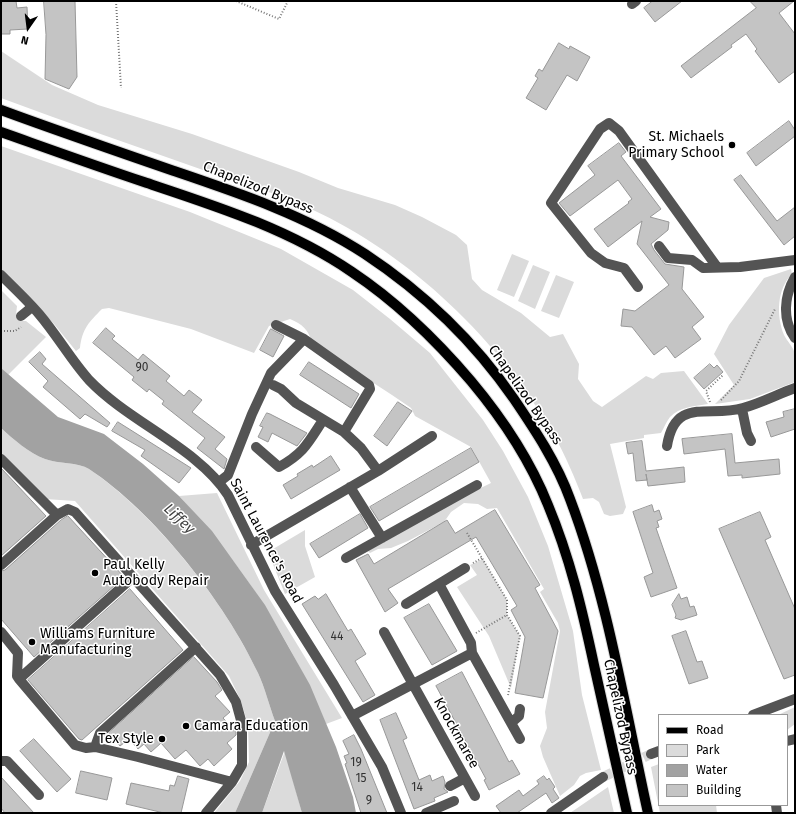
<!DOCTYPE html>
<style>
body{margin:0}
#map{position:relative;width:796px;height:814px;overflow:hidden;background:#fff;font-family:"Fira Sans",sans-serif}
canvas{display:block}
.frame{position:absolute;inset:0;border:2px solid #000;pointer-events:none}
.legend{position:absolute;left:658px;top:714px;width:130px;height:92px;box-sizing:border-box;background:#fff;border:1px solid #999;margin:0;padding:5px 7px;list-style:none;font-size:12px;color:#000}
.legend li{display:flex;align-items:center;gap:8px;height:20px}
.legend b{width:20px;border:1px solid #999}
.north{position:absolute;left:8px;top:8px;width:40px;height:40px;-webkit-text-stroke:3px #fff;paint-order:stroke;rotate:194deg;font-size:11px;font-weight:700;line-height:16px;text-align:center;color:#000}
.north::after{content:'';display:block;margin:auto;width:14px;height:18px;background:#000;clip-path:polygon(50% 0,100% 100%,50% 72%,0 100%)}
</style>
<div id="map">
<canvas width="796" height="814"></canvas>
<div class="frame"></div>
<ul class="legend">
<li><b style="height:5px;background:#000"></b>Road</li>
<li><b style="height:11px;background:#dbdbdb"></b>Park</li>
<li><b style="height:11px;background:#a2a2a2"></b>Water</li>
<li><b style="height:11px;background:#c4c4c4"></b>Building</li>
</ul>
<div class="north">N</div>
</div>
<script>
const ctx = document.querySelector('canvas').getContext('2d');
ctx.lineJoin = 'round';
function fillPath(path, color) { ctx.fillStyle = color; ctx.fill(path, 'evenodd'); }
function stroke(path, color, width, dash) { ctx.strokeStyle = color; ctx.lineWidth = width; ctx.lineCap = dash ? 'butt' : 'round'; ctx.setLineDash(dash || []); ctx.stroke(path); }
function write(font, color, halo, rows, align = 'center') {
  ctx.font = font + ' "Fira Sans",sans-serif'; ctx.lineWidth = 3; ctx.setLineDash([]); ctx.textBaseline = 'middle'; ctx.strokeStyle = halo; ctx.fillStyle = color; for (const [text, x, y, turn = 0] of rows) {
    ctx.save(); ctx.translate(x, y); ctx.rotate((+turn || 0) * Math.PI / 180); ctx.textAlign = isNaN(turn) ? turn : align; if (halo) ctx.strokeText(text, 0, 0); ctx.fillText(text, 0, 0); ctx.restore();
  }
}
const green = new Path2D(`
 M1 51 52 85 98 105 192 134 299 172 338 188 395 205 422 217 456 235 467 245 472 279 482 290 521 313 550 337 563 334 579 364 578 379 593 401 602 407 646 376 653 379 661 373 684 371 708 404C696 406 679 407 670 417 666 422 664 428 661 433L644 435V438L610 444 626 507 623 514 610 516 604 514 599 502 593 498 583 499C575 478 565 455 554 435 499 340 411 255 311 209 276 193 239 182 203 170 136 146 68 123 1 98Z
 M1 146 190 212 281 249 353 290 390 319 430 353 483 420 503 451 528 497 548 546 573 631 582 695 601 770 586 773 580 776 574 785 560 796 543 757 540 746 547 728 545 712 560 631 558 623 540 592 544 589 497 508 487 509 478 504 464 503 451 512 444 522 408 541 391 548 378 549 370 553 368 551 444 506 491 483 471 447 415 416 411 408 392 395 312 343C309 330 302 324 290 319L269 326 254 353 191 329 109 308 102 309C89 322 82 329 80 348L76 351 54 324 1 269Z
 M512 254 529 261 514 297 497 290Z
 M533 265 550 272 535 309 518 301Z
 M791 269 792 274C777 289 776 315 784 335 787 341 794 348 795 354 796 362 795 373 795 382L750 399 715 404 734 385 714 354 729 325 764 278Z
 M556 275 574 282 559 318 541 311Z
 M1 290 17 306 16 315 23 321H26L46 337 8 375 1 368Z
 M1 428C13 439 29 453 45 459 58 464 78 462 89 469 154 513 225 602 258 673 265 688 269 705 275 721L235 813H214L240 781 249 762 248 725 241 701 229 676 75 501 45 499 1 454Z
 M217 493 264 590 342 718 326 724C291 639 241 563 179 496Z
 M305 530V546L315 577 285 594 268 552Z
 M483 559 507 600V615L520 636 511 688 489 636 457 587 477 575 470 565Z
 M795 707V724L787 730V715H778Z
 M285 751 302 813H262Z
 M659 764V805H716L717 813H660L651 767Z
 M608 787 614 813H570Z`);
const water = new Path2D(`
 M1 368 58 417 104 434 143 464 179 496 212 531 265 605 310 685 336 747 353 797 356 813H302L284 751 262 813H235L275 721C269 705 265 688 258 673 225 602 154 512 89 469 78 462 58 464 45 459 29 453 13 439 1 428Z`);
const building = new Path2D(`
 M1 1H16L17 8 27 7 28 29 10 30V34H1Z
 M44 1H75L77 77 69 89 45 79 46 35Z
 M653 1H682L655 22 644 8Z
 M750 1H794L779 13 795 34V71L779 83 755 51 757 49 746 34 731 45 732 47 691 78 681 66 756 8Z
 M559 43 569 49 570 46 590 57 577 81 567 75 546 110 526 98 538 78 535 76 539 69 542 71Z
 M789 121 795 130V136L756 166 747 153Z
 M619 143 626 152 621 156 661 209 650 217 669 222 668 230 651 244 654 250 665 264 684 267 682 289 704 317 692 327 701 339 675 358 666 346 654 355 632 327 621 326 623 309 635 311 669 285 637 244 642 221 608 247 594 229 629 203 628 202 632 199 618 180 570 216 559 203 595 175 588 166Z
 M741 175 777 221 795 207V236L784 245 734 180Z
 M106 328 115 336 112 339 138 360 143 354 170 376 166 381 184 396 189 390 202 400 192 412 225 437 215 449 227 459 224 469 197 448 205 438 162 404 164 401 149 389 147 392 132 380 134 377 93 343Z
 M271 329 284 336 273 357 260 350Z
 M40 352 46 359 42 364 110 423 107 427 85 414 80 419 43 387 48 381 29 362Z
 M309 362 359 394 351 408 300 375Z
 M710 364 714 368 717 365 723 372 704 389 694 378Z
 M398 402 412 411 387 446 374 436Z
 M795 409V429L771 437 766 422 784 417 783 412Z
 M267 413 270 414 307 433 297 446 272 433 268 442 258 437 263 427 260 426Z
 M118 422 191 468 179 483 141 456 145 450 112 431Z
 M732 434 735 463 779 459 780 474 742 478V475L728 476 725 449 684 454 682 439Z
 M642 441 646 471 684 467 685 482 648 486 646 474 647 480 636 481 633 453 628 454 626 443Z
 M471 448 479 462 379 521 370 507Z
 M331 456 340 470 291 499 283 485 298 476 297 474 312 465 313 467Z
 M1 468 46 516 1 556Z
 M652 505 654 512 659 510 662 519 657 521 659 527 656 528 677 588 651 597 644 577 653 573 633 512Z
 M495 510 540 585 535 588 558 631 543 698 515 693 525 637 511 610 517 606 476 537 388 589 398 603 385 612 356 560 368 554 374 564 447 520 455 533Z
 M760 512 771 537 765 540 795 609V675L784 679 719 529Z
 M360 514 368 528 319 558 310 544Z
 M68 516 124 577 34 657 1 619V571L5 570 61 520Z
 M130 589 183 650 82 740 79 739 28 680Z
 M326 594 348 631 351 629 366 654 355 661 375 695 363 702 302 604 315 596 318 599Z
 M679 594 681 599 687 597 690 607 694 606 697 615 681 620 675 618 676 615 672 605Z
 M429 604 457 651 432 665 404 618Z
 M686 631 697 662 702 661 708 678 689 684 672 636Z
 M194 657 217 682 222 690 215 696 230 712 223 718 236 732V735L227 743 232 749 214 766 208 759 200 766 186 750 175 759 161 743 151 752 144 744 138 749 129 739 120 746 109 733Z
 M462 672 509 762 512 760 520 774 489 790 484 780 486 779 436 686Z
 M396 713 407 738 403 740 419 780 430 775 432 781 443 776 445 782 444 789 448 792 434 798 435 801 414 809 380 720Z
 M354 735 361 749 387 813H361L345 764 347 763 344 756 349 754 343 741Z
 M34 739 71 779 57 792 20 751Z
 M81 771 112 778 107 800 76 793Z
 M178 776 189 779 181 813H164L126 804 131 783 169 791 170 785 174 786Z
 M544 776 547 780 549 778 555 787 553 789 559 798 552 803 546 793 517 813H501L496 806 519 790 523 796 539 784 537 781Z
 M1 777 34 813H5L1 808Z`);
const minorTunnel = new Path2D(`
 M603 777 651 754`);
const path = new Path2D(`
 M116 1 121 88
 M236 1 279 19 288 1
 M1 331H15L21 327
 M721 400 739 381 775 309
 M710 402 706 391 723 375
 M467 533 507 600V615L520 636 508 695
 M473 563 482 558
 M476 633 507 615`);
const minor = new Path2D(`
 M632 4 636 1
 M659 246 668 258 692 260 703 268 740 267 795 260
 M1 275C14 288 28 301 39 314 57 335 71 360 89 380 129 422 198 448 228 495L275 591 334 685 382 767 401 813
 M795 277C784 296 782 320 795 338
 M638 287 624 268 605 263 591 253 551 203 600 129 609 123 619 131 717 267
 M21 316 32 307
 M276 325 304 339 369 385 370 389 344 432
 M273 385 281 389 296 403 344 432 361 448 378 471
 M742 409 747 433 751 441
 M667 446C675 396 709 418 743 408 761 403 778 394 795 388
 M256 447 279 467C304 453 308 443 323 420
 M1 459 57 515
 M219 482 228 475 252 414 271 373 304 339
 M350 487 382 538
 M251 545 378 471 432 436
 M346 558 477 485
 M1 565 57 515 68 509 75 512 220 675 236 702 242 724V765L232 782 206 813
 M439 584 471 643 472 653 520 739
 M406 604 465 568
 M1 632 18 653 17 676 19 679 75 745 86 748 95 747 138 757 232 782
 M384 632 475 796
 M19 679 133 577
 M753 715 795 699
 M352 716 472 653
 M511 723 519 716 520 709
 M787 741 795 739
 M95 747 100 733 196 647
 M651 754 659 751
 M1 761H7L39 795
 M450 786 465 778
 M776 805 777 813
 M426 813 454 801
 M551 813 603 777`);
const major = new Path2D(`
 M1 110C58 131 116 151 174 171 239 193 307 216 365 254 424 293 474 341 514 399 535 430 557 463 570 499 608 599 625 709 648 813
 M1 132C49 149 96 166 144 182 216 206 289 229 352 272 397 302 436 340 471 381 502 418 530 460 548 505 570 558 582 609 594 665 605 714 616 764 627 813`);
const markers = [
 [732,145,4,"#000"],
 [95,573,4,"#000"],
 [32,642,4,"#000"],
 [186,726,4,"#000"],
 [162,739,4,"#000"]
];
const numberNames = [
 ["90",142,368],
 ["44",337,637],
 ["19",356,763],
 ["15",361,779],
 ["14",417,788],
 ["9",369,801]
];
const poiNames = [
 ["St. Michaels",724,137,"right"],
 ["Primary School",724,153,"right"],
 ["Paul Kelly",103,565],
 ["Autobody Repair",103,581],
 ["Williams Furniture",40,634],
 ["Manufacturing",40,650],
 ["Camara Education",194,726],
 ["Tex Style",154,739,"right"]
];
const streetNames = [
 ["Chapelizod Bypass",258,188,22],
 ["Chapelizod Bypass",525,395,55],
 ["Saint Laurence's Road",266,541,62],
 ["Chapelizod Bypass",620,717,78],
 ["Knockmaree",456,733,61]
];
const waterNames = [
 ["Liffey",179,519,43]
];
fillPath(green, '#dbdbdb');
fillPath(water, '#a2a2a2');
fillPath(building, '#c4c4c4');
stroke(building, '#989898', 1);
stroke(minorTunnel, '#d9d9d9', 10, [10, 5]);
stroke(major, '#dbdbdb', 12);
stroke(path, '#767676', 2, [1, 2]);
stroke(minor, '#545454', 10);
stroke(major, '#000', 10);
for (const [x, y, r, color] of markers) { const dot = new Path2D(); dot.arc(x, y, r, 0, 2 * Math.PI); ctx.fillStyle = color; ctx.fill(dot); stroke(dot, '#fff', 1.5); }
write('12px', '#313131', null, numberNames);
write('14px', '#000', '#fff', poiNames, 'left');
write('14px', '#000', '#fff', streetNames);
write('italic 15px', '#434343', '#fff', waterNames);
</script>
